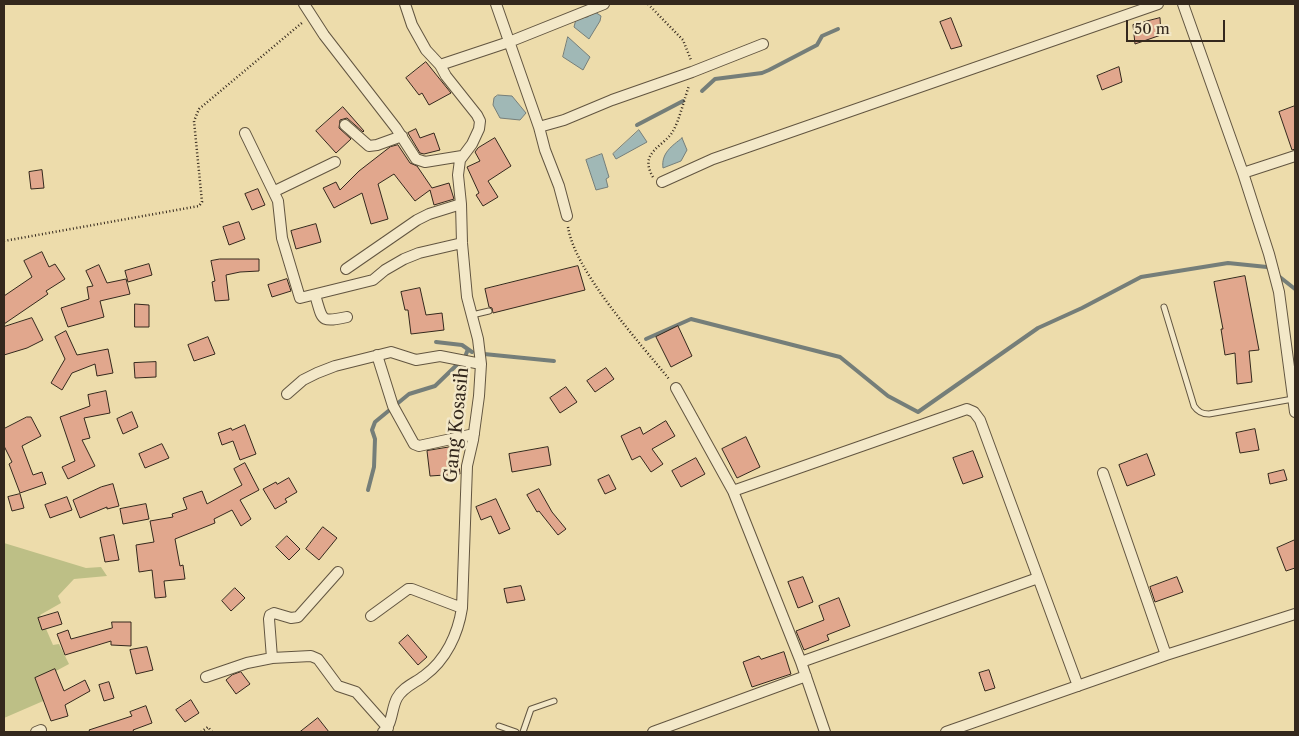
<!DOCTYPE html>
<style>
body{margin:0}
#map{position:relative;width:1299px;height:736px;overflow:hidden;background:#eddcab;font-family:"Libre Caslon Text",serif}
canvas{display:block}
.frame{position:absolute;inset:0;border:5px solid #34281d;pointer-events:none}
.scale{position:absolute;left:1126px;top:20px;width:99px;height:22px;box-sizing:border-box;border:2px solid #34281d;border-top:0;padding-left:6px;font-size:15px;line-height:18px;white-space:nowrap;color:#34281d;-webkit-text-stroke:4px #f3e8c8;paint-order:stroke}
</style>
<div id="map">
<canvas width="1299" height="736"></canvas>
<div class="frame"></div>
<div class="scale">50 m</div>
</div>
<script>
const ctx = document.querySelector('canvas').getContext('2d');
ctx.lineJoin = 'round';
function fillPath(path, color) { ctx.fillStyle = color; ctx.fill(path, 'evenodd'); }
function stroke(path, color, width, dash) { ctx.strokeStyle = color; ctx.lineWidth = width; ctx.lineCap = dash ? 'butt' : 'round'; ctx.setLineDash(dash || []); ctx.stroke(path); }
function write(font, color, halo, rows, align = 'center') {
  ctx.font = font + ' "Libre Caslon Text",serif'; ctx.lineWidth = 5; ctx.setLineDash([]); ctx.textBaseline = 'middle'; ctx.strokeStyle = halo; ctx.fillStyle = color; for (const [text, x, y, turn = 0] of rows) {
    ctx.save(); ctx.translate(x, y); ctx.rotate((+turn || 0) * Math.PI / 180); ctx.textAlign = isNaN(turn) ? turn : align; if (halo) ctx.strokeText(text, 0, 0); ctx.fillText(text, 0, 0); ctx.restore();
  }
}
const green = new Path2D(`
 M4 543 86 568 101 567 107 576 74 579 58 596 61 603 40 615 53 645 59 644 69 664 56 671 64 692 4 718Z`);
const water = new Path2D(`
 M595 12 601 16 600 21 589 39 574 27 576 19 587 17Z
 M568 37 590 57 583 70 563 57Z
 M498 95 512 96 526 113 520 120 500 118 493 105 494 98Z
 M639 130 647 142 616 159 613 154Z
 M682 138 687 150 681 161 663 168C661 153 672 146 682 138Z
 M602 154 609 177 606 179 608 187 596 190 586 160Z`);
const stream = new Path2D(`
 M702 91 715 79 762 73 769 70 817 45 822 36 838 29
 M637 125 683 101
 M1276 274 1295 289
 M646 339 691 319 840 357 888 396 918 412 1038 328 1082 308 1141 277 1228 263 1267 267 1271 270
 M436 342 462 345 472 352
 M484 354 554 361
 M368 490 374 467 375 439 372 430 375 422 409 394 435 386 465 357 468 349`);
const building = new Path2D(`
 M951 18 962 46 951 49 940 22Z
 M1160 18 1161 35 1135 44 1133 25Z
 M426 62 451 93 429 105 422 93 419 95 406 78Z
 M1119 67 1122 82 1102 90 1097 76Z
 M1295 106V149L1292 150 1279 112Z
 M343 107 364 131 363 132 347 118 340 120 339 128 351 139 336 153 316 131Z
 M416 129 420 138 434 133 440 150 424 154 420 153 408 133Z
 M495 138 511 166 488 181 498 197 483 206 476 195 479 193 467 167 480 161 475 152 478 148Z
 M398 145 410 163 417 166 432 188 449 183 454 199 434 205 430 190 415 201 394 174 378 184 388 219 371 224 362 193 334 208 323 188 336 182 340 190 359 171 390 147Z
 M42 170 44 188 31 189 29 172Z
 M258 189 265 205 252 210 245 194Z
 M239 222 245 239 229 245 223 227Z
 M316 224 321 242 296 249 291 231Z
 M42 252 49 267 55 264 65 279 46 291 48 294 4 324V296L32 277 24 261Z
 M220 259H259V271L240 272 226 275 229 300 215 301 212 282 215 281 211 261Z
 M149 264 152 275 128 282 125 271Z
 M99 265 107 283 126 279 130 294 100 301 104 317 68 327 61 308 89 299 87 287 93 286 86 271Z
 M578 266 585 290 493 313 492 308 489 307 485 289Z
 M1245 276 1259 350 1249 351 1252 382 1237 384 1235 353 1225 355 1221 329H1223L1214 282Z
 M287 279 291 291 272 297 268 285Z
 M420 288 426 315 442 313 444 330 411 334 408 310H405L401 292Z
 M135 304 149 305V327H135Z
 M32 318 43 340 27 348 4 355V327Z
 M678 326 692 356 671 367 656 337Z
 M66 331 77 355 108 349 113 373 97 376 95 364 72 373 62 390 51 383 65 359 55 337Z
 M208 337 215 354 194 361 188 345Z
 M156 362V377L135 378 134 363Z
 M606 368 614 379 595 392 587 381Z
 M566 387 577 402 560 413 550 398Z
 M106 391 110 413 84 418 90 438 82 440 95 466 68 479 62 467 75 461 60 417 90 406 88 395Z
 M132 412 138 427 123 434 117 419Z
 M27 417H31L41 436 22 446 33 475 42 472 46 484 20 493 9 464 12 462 4 446V429Z
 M666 421 675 436 652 449 663 464 651 472 640 456 632 460 621 436 640 427 643 434Z
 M245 425 256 454 240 460 233 441 222 445 218 433 231 428 232 430Z
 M1255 429 1259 450 1240 453 1236 433Z
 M746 437 760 467 737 478 722 449Z
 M162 444 169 458 145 468 139 454Z
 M457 446 460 474 430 476 427 451Z
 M548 447 551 465 512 472 509 454Z
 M973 451 983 477 963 484 953 458Z
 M1147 454 1155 475 1127 486 1119 465Z
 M696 458 705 474 681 487 672 471Z
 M245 463 259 490 240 500 251 519 241 526 232 510 214 519 215 523 175 539 180 566 183 565 185 579 164 581 166 597 155 598 152 570 139 572 136 545 154 542 150 521 173 517 172 514 187 509 183 498 202 491 207 504 242 485 234 469Z
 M1284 470 1287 480 1270 484 1268 474Z
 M609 475 616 489 605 494 598 480Z
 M289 478 297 492 285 499 287 502 275 509 263 489 276 482 277 484Z
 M113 484 119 506 107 509V507L80 518 73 500 101 487Z
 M539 489 552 512 566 529 558 535 539 511 537 512 527 495Z
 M20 494 24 508 12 511 8 497Z
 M67 497 72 510 50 518 45 505Z
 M496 499 510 529 499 534 491 516 481 520 476 507Z
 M146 504 149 519 123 524 120 509Z
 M323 527 337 538 319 560 306 549Z
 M114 535 119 560 105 562 100 538Z
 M287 536 300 549 289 560 276 547Z
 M1295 540V568L1286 571 1277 548Z
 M803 577 813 602 798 608 788 582Z
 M1177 577 1183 592 1155 602 1150 587Z
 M521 586 525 600 507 603 504 589Z
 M235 588 245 598 231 611 222 601Z
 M839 598 850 626 827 635 829 640 804 650 796 631 824 620 819 606Z
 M58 612 62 624 42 630 38 618Z
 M112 622H131V646L111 645V641L65 655 57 634 68 630 71 639 112 628Z
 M408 635 427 657 418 665 399 643Z
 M147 647 153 670 136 674 130 650Z
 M784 652 791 674 752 687 743 662 759 656 761 659Z
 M55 669 64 691 85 680 90 691 65 705 68 716 51 721 35 678Z
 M989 670 995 688 985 691 979 673Z
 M241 672 250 684 236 694 226 680 232 675Z
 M109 682 114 698 104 701 99 685Z
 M191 700 199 713 185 722 176 710Z
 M146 706 152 723 133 730 134 732H90L89 730 132 716 130 712Z
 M318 718 329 732H300Z`);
const path = new Path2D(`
 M648 4 683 40 691 60
 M653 177C638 152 664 147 673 131 680 119 684 99 689 86
 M568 227C575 272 640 343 669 379
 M4 241 199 206 202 202 194 121 199 109 303 22
 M201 732 208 727 212 732`);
const lane = new Path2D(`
 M1164 307 1194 406C1198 412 1202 414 1209 414L1293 399
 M472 315 489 311
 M499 726 516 732
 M523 732 531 709 554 701`);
const street = new Path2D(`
 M304 4 324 35 396 128 416 159 425 162 462 156
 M496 4 539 127 545 150 559 186 567 216
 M1183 4 1243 173 1269 254 1279 292 1295 412
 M440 65 509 42 604 4
 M345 125 369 146 377 145 402 136
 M539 127 564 120 612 100 692 72 763 44
 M245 133 278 201 282 238 300 298 373 280 385 270 404 259 419 253 462 243
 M1243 173 1295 156
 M662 182 713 159 1158 4
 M275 191 335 162
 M346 269 417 220 429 214 461 204
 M315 295C323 320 319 323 347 317
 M377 355 393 406 414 444 419 446 474 434
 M676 388 733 491 801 662 825 732
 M287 394 303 380 317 373 335 366 391 352 416 360 440 356 481 364
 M1103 473 1166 655
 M733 491 967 409 974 412 980 420 1078 686
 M338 572 298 617 291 618 274 613 270 615 269 619 272 658 311 656 318 659 338 686 356 692 388 728
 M371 616 408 589H412L462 608
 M801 662 1038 578
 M206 677 247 663 272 658
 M36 732 41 730
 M383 732C393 724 391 709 397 698 403 687 415 683 424 676 446 660 458 634 462 608L467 466 473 440 479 396 481 364 478 339 467 297 462 243 461 204 458 175 460 160 472 144 479 129 480 121 477 115 446 76 440 65 426 50 412 25 405 4
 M653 732 806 676
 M946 732 1166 655 1295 614`);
const streetNames = [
 ["Gang Kosasih",457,425,-84]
];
fillPath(green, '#bdbf86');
fillPath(water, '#a0b8b6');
stroke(water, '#757e79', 1);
stroke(stream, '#757e79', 4);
fillPath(building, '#e1a78d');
stroke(building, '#34281d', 1);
stroke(lane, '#625540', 7);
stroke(street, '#625540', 12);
stroke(path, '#34281d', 2.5, [1, 2.5]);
stroke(lane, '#f3e8c8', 5);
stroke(street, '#f3e8c8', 10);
write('18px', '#34281d', '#f3e8c8', streetNames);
</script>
